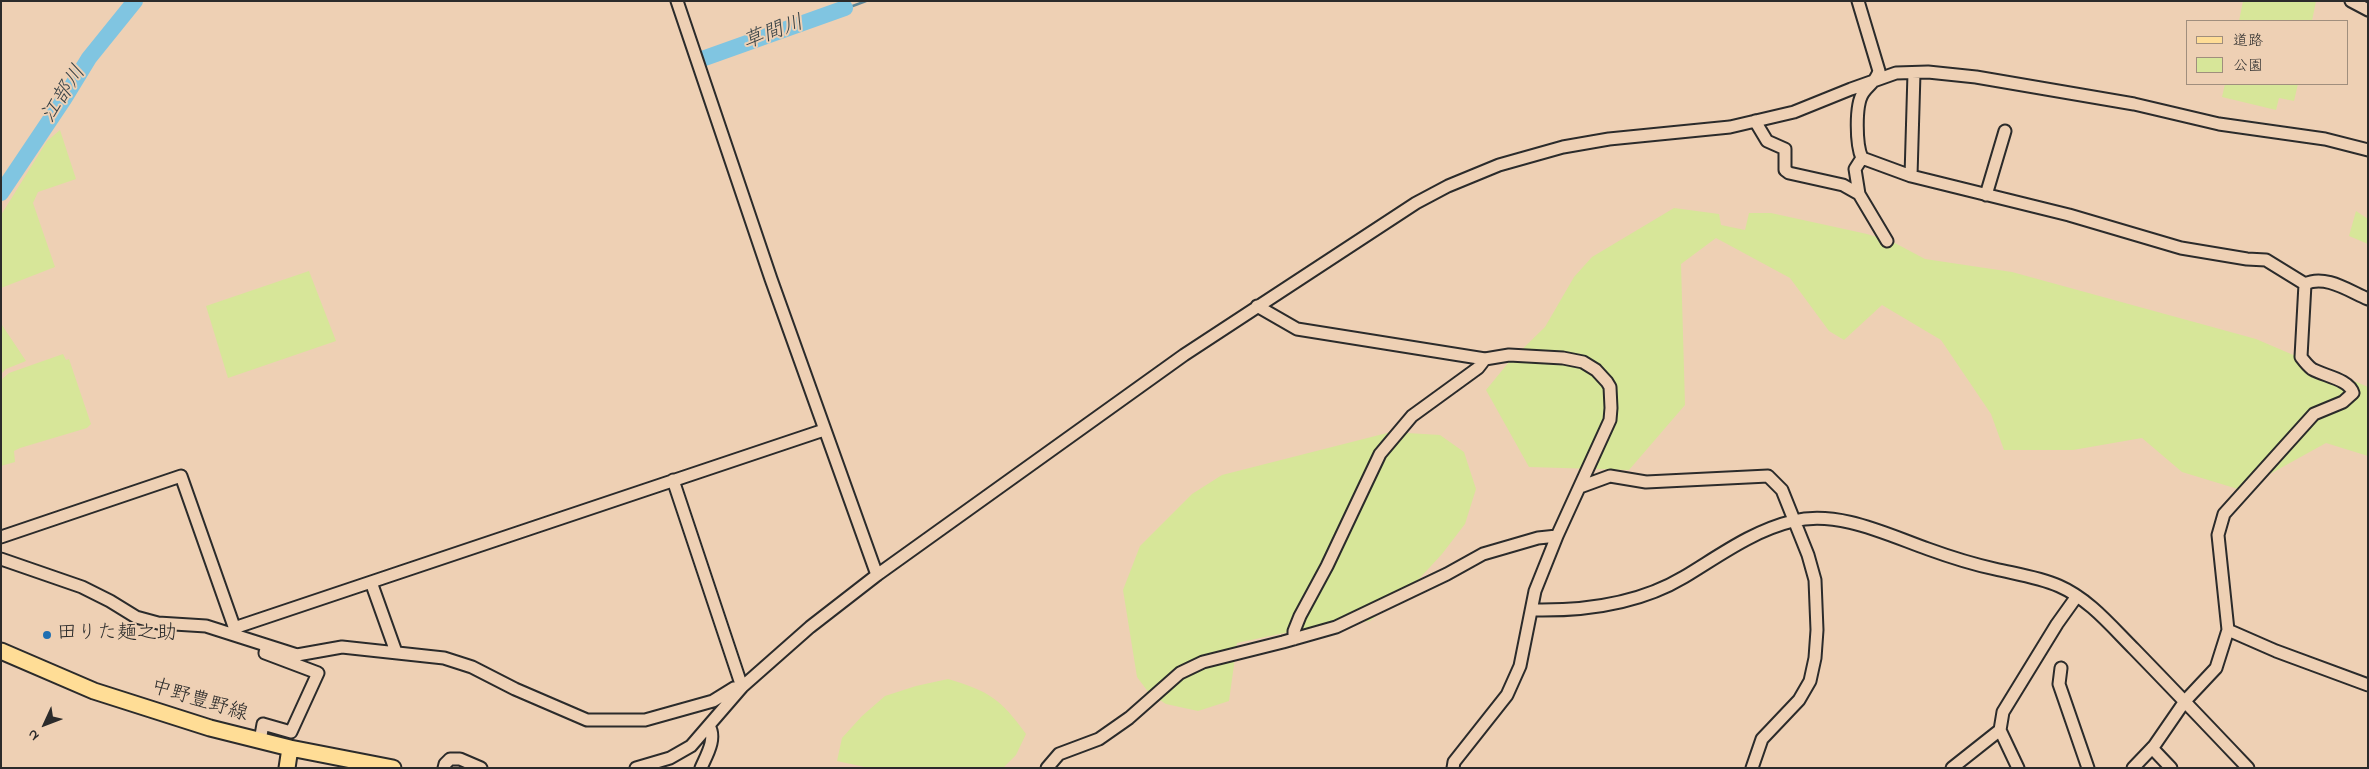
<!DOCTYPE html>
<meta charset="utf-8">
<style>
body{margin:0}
#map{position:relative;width:2369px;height:769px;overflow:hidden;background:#eed0b4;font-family:"Indie Flower","Klee One",sans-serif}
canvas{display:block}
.frame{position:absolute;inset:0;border:2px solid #2b2b2b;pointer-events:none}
.legend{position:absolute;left:2186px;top:20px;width:162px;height:65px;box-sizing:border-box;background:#eed0b4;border:1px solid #a08e7d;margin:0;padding:6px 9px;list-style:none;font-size:15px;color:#2b2b2b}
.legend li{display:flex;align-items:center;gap:10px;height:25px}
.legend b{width:25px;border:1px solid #a08e7d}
.north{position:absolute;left:20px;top:699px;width:50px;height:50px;-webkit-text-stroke:4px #eed0b4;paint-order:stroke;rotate:227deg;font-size:14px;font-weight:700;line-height:20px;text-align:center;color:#2b2b2b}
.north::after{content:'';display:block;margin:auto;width:18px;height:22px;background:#2b2b2b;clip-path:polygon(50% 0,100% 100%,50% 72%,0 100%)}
</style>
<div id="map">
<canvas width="2369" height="769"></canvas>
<div class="frame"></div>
<ul class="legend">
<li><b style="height:6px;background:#ffdd96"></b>道路</li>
<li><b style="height:14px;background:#d7e699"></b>公園</li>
</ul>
<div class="north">N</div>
</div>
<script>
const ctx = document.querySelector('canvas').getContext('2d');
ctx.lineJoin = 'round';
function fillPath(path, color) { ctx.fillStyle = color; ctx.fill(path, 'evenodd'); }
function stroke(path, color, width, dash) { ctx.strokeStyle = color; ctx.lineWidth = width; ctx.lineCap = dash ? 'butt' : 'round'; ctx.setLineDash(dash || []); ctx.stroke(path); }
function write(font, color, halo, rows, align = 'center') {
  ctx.font = font + ' "Indie Flower","Klee One",sans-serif'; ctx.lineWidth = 4; ctx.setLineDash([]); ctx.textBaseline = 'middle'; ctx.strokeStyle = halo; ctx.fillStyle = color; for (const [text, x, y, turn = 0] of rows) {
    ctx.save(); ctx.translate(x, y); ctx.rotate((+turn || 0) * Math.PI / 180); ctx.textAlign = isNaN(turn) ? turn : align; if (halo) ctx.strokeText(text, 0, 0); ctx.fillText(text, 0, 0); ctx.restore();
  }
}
const green = new Path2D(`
 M2243 1H2316L2312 21H2239Z
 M2225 84H2298L2294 101 2279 98 2276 110 2222 97Z
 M60 130 76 179 38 192 33 203 55 267 1 288V215L47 141Z
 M1674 208 1719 214 1721 225 1745 230 1749 213H1771L1867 234 1893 242 1925 259 2012 272 2256 339 2368 387V456L2326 443 2241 490 2182 472 2142 438 2073 450H2004L1991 414 1941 340 1882 305 1844 340 1829 331 1790 278 1716 238 1681 264 1685 405 1629 470 1529 467 1486 390 1509 362 1545 327 1574 277 1592 257Z
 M2356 211 2368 219V244L2349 236Z
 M309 271 336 341 228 378 206 306Z
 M2 325 26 361 6 369 1 374Z
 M63 354 66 360 69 359 91 424 87 428 20 448 14 451 15 462 1 466V380L9 373Z
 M1391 432 1440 435 1464 452 1476 489 1465 524 1442 554 1407 592 1370 621 1294 631 1237 643 1229 701 1198 711 1166 704 1149 693 1137 677 1123 590 1140 546 1192 494 1222 475Z
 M948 679C990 692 1000 698 1026 734L1016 755 1003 768H869L837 761 842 738 862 716 885 696 916 686Z`);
const stream = new Path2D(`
 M850 7 866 1`);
const river = new Path2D(`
 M702 59 845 8
 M1 193 64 99 89 58 135 1`);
const minor = new Path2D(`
 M677 1 771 279 877 575
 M1858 1 1879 71C1876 82 1869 84 1863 93 1855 105 1856 145 1862 158L1911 176 2069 215 2181 248 2247 259 2266 260 2305 284
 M2351 1 2368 10
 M1755 121 1767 141 1785 149V170L1789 173 1843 185 1859 194
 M1862 158 1855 169 1859 194 1887 241
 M1911 176 1914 73
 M1986 195 2005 131
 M2305 284C2325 274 2349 291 2368 299
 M1257 306 1297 329 1485 359 1509 355 1563 358 1583 362 1596 370 1607 382 1610 387 1611 408 1610 420 1557 536 1535 591 1520 666 1507 695 1454 762 1453 768
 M673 480 742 687
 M1580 487 1610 476 1646 482 1768 476 1782 490 1808 555 1815 580 1817 630 1815 658 1810 681 1799 700 1762 739 1752 768
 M1 537 181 476 237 635
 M1 559 82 587 110 601 136 617 158 623 206 626 297 655 342 647 444 658 472 667 515 689 587 720H645L713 701 734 688 741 687
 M371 582 396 652
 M1533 610C1584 611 1639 604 1684 577 1719 556 1752 531 1793 521 1838 510 1886 534 1928 549 1950 557 1972 564 1995 569 2016 574 2038 577 2059 586 2089 599 2111 626 2134 649 2172 688 2210 728 2248 768
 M234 628 824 430
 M2228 630 2276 651 2368 685
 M1294 639V631L1300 616 1327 566 1380 454 1412 416 1478 368 1485 359
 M2061 668 2059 684 2088 768
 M2000 730 2018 768
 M260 741 263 724 291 732 318 673 265 653 266 648
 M2152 748 2171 768
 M444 768 445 764 450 759H460L481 768
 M636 768 670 758 691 746 742 687 810 627 877 575 1184 355 1416 203 1448 186 1499 165 1563 147 1609 139 1730 127 1794 112 1851 89 1896 73 1928 72 1976 77 2134 104 2219 124 2325 139 2368 150
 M701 768C706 756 717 739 709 726
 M1047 768 1059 754 1099 739 1129 718 1180 673 1203 662 1283 642 1336 627 1447 574 1483 554 1538 538 1557 536
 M1952 768 2000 730 2003 712 2057 624 2077 596
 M2133 768 2154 746 2185 701 2216 668 2228 630 2218 535 2224 514 2314 414 2343 402 2353 393C2349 379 2324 376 2312 369 2308 366 2304 361 2301 357L2305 284`);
const major = new Path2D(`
 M1 651 94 691 210 728 290 748 393 768
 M287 768 290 748`);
const markers = [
 [47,635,5,"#1f6fb2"]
];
const poiNames = [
 ["田りた麺之助",57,635]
];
const streetNames = [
 ["中野豊野線",199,702,17]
];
const waterNames = [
 ["草間川",774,34,-20],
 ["江部川",65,95,-57]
];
fillPath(green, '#d7e699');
stroke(stream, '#5e8798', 2.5);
stroke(river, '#80c5e1', 16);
stroke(minor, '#2b2b2b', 15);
stroke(major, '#2b2b2b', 19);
stroke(minor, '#eed0b4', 11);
stroke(major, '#ffdd96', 15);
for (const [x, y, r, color] of markers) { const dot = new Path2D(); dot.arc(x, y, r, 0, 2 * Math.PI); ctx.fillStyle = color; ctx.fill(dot); stroke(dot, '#eed0b4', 2); }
write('20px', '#2b2b2b', '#eed0b4', poiNames, 'left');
write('20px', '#2b2b2b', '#eed0b4', streetNames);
write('italic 21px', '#384246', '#eed0b4', waterNames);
</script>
